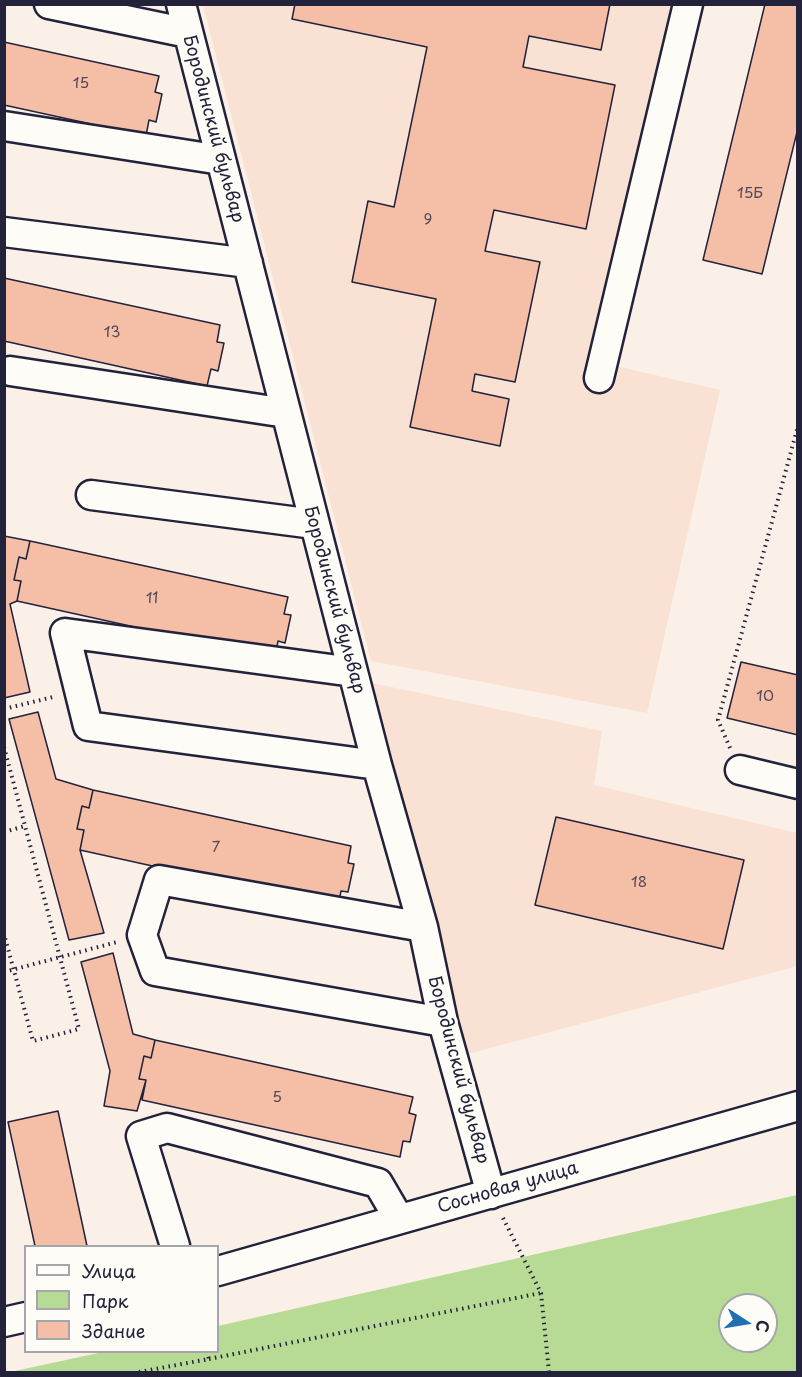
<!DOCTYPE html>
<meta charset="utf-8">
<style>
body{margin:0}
#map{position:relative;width:802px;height:1377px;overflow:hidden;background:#fbf0e7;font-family:"Playpen Sans",sans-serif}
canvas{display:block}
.frame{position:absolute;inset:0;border:6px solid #22223b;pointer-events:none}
.legend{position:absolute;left:24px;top:1245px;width:195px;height:108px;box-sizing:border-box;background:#fdfcf7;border:2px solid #a5a5ac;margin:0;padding:8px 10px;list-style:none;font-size:18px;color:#22223b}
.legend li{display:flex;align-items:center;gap:12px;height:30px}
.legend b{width:30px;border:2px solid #a5a5ac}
.north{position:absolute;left:718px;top:1293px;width:60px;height:60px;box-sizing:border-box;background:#fdfcf7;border:2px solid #a5a5ac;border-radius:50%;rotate:102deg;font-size:16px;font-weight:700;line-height:24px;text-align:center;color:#22223b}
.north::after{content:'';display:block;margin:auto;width:21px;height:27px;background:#1f6fb2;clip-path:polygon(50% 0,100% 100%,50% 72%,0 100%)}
</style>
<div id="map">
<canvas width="802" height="1377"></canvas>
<div class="frame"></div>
<ul class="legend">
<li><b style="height:8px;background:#fdfcf7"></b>Улица</li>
<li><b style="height:16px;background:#b7db95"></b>Парк</li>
<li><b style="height:16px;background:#f4bea7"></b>Здание</li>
</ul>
<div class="north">С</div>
</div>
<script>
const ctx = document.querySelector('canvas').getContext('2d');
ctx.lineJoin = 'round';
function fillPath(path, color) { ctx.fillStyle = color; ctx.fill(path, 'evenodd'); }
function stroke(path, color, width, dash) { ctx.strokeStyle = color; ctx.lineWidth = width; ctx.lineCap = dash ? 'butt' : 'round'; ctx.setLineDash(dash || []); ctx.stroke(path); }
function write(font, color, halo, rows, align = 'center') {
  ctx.font = font + ' "Playpen Sans",sans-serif'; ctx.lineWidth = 6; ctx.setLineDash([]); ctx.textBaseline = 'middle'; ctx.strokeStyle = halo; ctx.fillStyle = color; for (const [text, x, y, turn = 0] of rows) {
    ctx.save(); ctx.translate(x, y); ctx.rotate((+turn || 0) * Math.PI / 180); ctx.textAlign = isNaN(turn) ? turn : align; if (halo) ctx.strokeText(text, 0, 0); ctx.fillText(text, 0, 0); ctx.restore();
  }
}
const built = new Path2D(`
 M203 5H700L616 366 720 390 647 713 371 661Z
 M367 682 602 731 594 785 797 833V966L464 1055Z`);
const green = new Path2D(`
 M797 1195V1372H10L103 1352H218V1326ZM730 1305H766V1341H730Z`);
const building = new Path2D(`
 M295 4H610L601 50 529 36 523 67 615 85 586 229 494 210 485 251 540 262 515 382 475 374 472 391 509 399 500 446 410 427 436 299 352 282 368 201 394 207 427 47 292 19Z
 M765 4H798V128L762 274 703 260Z
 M4 42 159 76 155 92 162 94 156 122 149 120 146 136 4 105Z
 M4 278 220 325 217 342 224 343 218 371 211 369 207 386 4 341Z
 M4 536 30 541 26 559 19 557 14 580 21 581 17 601 10 604 30 692 4 698Z
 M30 541 288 597 284 614 291 615 285 643 278 641 275 658 17 601 21 581 14 580 19 557 26 559Z
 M741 662 798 675V735L727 718Z
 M38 712 56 779 93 790 89 808 82 806 77 829 84 830 80 850 104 933 69 940 9 719Z
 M93 790 351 846 348 863 354 864 348 892 341 891 338 907 80 850 84 830 77 829 82 806 89 808Z
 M556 817 744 860 723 949 535 905Z
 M113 953 133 1034 155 1040 151 1058 144 1056 139 1079 146 1080 137 1111 104 1106 110 1071 81 962Z
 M155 1040 413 1097 409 1113 416 1115 410 1142 403 1141 400 1157 142 1100 146 1080 139 1079 144 1056 151 1058Z
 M58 1111 87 1246H35L8 1122Z`);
const path = new Path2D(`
 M4 709 53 697
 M4 747 79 1029 33 1041 4 934
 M730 748 718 720 798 426
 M4 832 25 826
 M4 972 117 942
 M503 1218 541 1293 549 1372
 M209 1359 541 1293
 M139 1372 209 1359 207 1352`);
const minor = new Path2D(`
 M49 4 188 33
 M181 4 377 765 423 927 443 1022 491 1194
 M4 126 221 160
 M4 232 248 263
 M10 371 286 413
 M599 378 688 4
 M91 495 314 524
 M353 672 65 633 88 726 377 765
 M740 770 798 784
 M423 927 159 880 142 935 155 971 443 1022
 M175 1246 141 1136 167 1128 378 1183 399 1219
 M218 1271 798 1106
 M4 1322 26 1317`);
const numberNames = [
 ["15",81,84],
 ["15Б",750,194],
 ["9",428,220],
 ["13",112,333],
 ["11",152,599],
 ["10",765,697],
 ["7",216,848],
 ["18",639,883],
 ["5",277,1098]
];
const streetNames = [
 ["Бородинский бульвар",213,129,75],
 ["Бородинский бульвар",334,600,75],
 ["Бородинский бульвар",458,1070,75],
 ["Сосновая улица",508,1188,-16]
];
fillPath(built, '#f9e1d4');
fillPath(green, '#b7db95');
fillPath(building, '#f4bea7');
stroke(building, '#22223b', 1.5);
stroke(minor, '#22223b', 33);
stroke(path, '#22223b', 4, [1.5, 4.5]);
stroke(minor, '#fdfcf7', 28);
write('15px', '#564956', null, numberNames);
write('18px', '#22223b', '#fdfcf7', streetNames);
</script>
